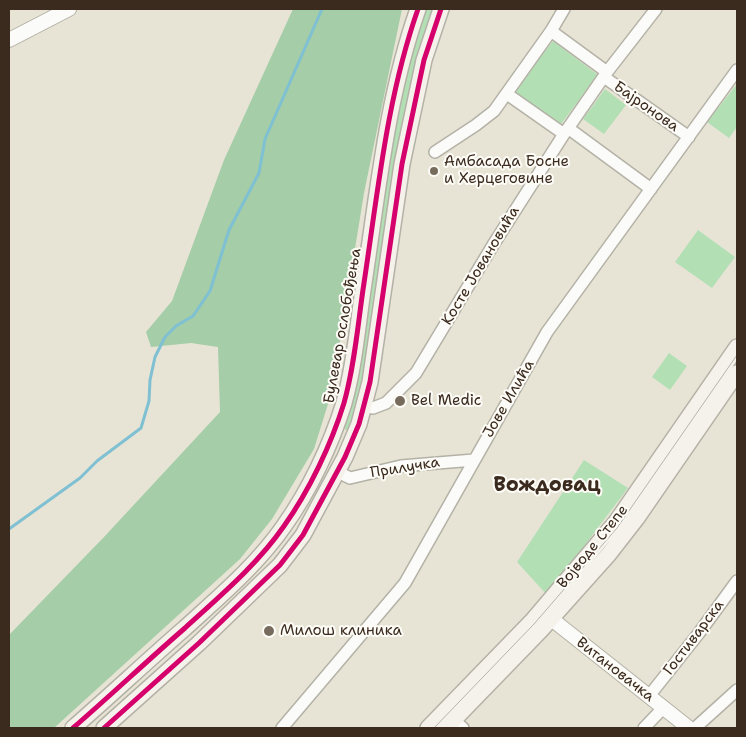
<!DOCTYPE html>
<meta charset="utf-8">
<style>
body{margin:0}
#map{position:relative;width:746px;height:737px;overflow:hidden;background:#e7e4d5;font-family:"Shantell Sans",sans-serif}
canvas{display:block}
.frame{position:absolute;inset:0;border:10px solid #3b2a1e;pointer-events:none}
</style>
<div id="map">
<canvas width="746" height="737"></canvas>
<div class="frame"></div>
</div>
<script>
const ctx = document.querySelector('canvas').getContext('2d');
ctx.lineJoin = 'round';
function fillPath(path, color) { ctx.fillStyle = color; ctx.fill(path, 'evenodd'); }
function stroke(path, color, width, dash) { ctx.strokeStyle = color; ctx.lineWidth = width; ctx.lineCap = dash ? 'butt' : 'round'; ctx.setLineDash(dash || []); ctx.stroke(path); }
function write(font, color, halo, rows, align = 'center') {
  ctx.font = font + ' "Shantell Sans",sans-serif'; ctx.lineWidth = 4; ctx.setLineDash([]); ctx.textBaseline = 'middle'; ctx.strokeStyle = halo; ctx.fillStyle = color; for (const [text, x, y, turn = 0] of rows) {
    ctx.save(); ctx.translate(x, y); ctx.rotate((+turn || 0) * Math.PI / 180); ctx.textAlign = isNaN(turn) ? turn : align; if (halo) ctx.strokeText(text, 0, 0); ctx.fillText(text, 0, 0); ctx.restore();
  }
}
const green = new Path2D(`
 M423 9H434L358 411 349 431 346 430 342 425 393 123Z
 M553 41 598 75 561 124 514 91Z
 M737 84V127L729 138 707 122Z
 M605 89 626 105 604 134 583 119Z
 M698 230 735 257 712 288 675 262Z
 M669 353 687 366 670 390 652 377Z
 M584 460 628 488 547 595 517 562Z`);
const forest = new Path2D(`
 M293 9H402L364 193 332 391 314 449 272 519 240 559 54 728H9V635L104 537 220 412 218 347 191 343 151 347 146 332 172 301 224 160Z`);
const stream = new Path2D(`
 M9 529 80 478 97 461 141 428 149 401 150 380 155 357 165 337 176 326 193 316 210 291 229 230 259 173 265 139 322 9`);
const minor = new Path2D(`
 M551 31 607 72
 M604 77 689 137
 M507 94 564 134
 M568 128 651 189
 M435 152 476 125 494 111 551 31 564 9
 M364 407 373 408 386 403 416 373 493 245 564 134 607 72 656 9
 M338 472 350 478 401 466 474 460
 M649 696 699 633 737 581
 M454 720 463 728
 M282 728 405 583 547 332 737 70
 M644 728 664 707
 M695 728 737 690`);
const tertiary = new Path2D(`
 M9 40 69 9
 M544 613 689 728`);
const secondary = new Path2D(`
 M73 728C111 695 147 661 185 628 220 596 257 565 284 526 309 491 331 445 344 403 355 364 358 322 364 283 378 191 387 97 418 9
 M104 728 199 643 280 565 303 535 345 457 359 424 370 382 402 164 424 60 441 9
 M428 728 532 621 616 522 737 347
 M446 728 541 630 609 554 637 518 737 373`);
const tram = new Path2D(`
 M434 728 534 624 617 528 737 355`);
const cycleway = new Path2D(`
 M73 728C111 695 147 661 185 628 220 596 257 565 284 526 309 491 331 445 344 403 355 364 358 322 364 283 378 191 387 97 418 9
 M104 728 199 643 280 565 303 535 345 457 359 424 370 382 402 164 424 60 441 9`);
const markers = [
 [434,171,5,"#776b5e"],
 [400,401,6,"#776b5e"],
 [269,631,6,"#776b5e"]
];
const streetNames = [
 ["Бајронова",646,107,35],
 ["Косте Јовановића",481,266,-59],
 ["Булевар ослобођења",343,326,-80],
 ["Јове Илића",509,399,-60],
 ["Прилучка",405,468,-9],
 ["Војводе Степе",593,547,-51],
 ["Гостиварска",694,638,-53],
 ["Витановачка",615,670,38]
];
const poiNames = [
 ["Амбасада Босне",444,162],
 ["и Херцеговине",444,179],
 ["Bel Medic",411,401],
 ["Милош клиника",280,631]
];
const districtNames = [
 ["Вождовац",547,486]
];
fillPath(green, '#b3dfb5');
fillPath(forest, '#a4cda8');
stroke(stream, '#7fc0d2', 3);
stroke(minor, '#b4b1a6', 14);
stroke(tertiary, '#b4b1a6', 16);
stroke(secondary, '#b4b1a6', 18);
stroke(minor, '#fbfbf9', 11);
stroke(tertiary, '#fbfbf9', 14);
stroke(secondary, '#f5f2eb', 15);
stroke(tram, '#b6b4b0', 1);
stroke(cycleway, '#d6006c', 5);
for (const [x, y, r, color] of markers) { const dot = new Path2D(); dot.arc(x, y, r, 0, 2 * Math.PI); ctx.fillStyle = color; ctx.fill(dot); stroke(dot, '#fdfcf7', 2); }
write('15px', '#3b2a1e', '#fdfcf7', streetNames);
write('15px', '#3b2a1e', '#fdfcf7', poiNames, 'left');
write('bold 20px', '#3b2a1e', '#fdfcf7', districtNames);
</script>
